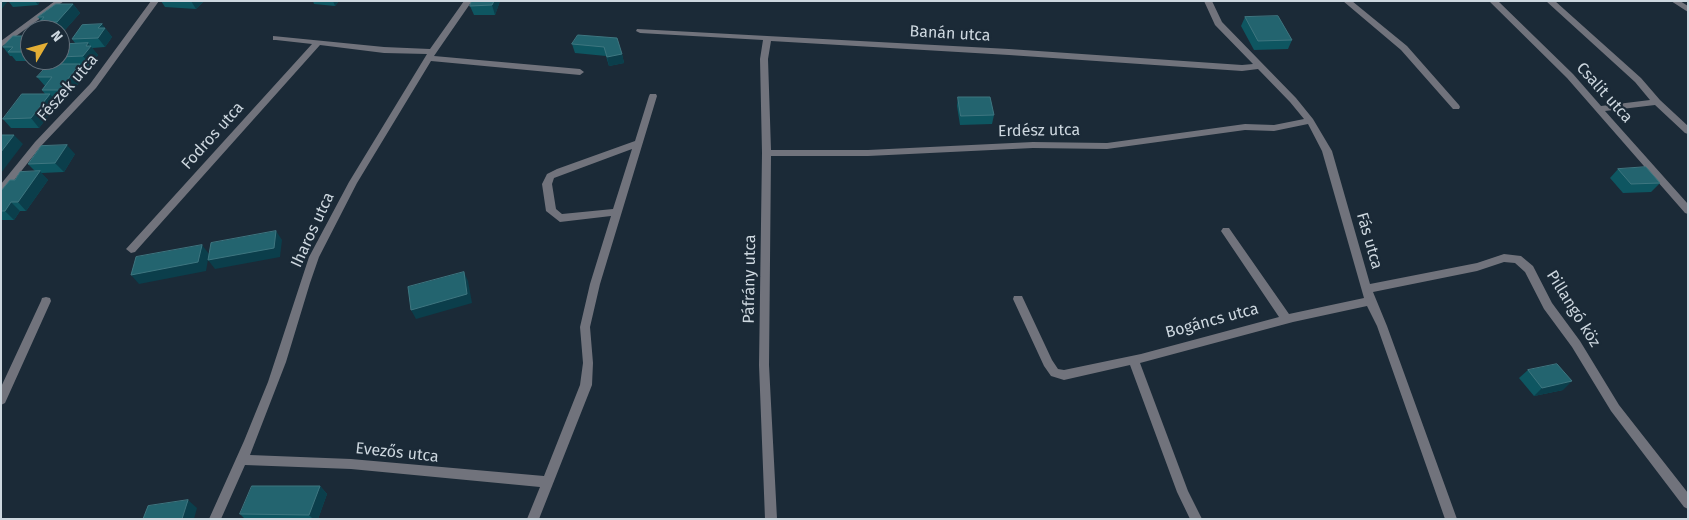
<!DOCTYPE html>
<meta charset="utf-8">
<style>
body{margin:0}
#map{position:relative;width:1689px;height:520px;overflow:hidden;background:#1b2a37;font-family:"Fira Sans",sans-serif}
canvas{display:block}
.frame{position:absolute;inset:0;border:2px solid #cdd7df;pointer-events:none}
.north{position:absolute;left:20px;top:20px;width:50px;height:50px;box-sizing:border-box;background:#1b2a37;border:1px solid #626f7a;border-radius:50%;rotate:53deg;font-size:14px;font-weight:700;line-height:20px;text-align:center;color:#cdd7df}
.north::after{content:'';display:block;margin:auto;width:18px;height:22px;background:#e3ae35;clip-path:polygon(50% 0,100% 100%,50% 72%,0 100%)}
</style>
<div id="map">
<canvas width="1689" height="520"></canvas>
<div class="frame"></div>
<div class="north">N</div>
</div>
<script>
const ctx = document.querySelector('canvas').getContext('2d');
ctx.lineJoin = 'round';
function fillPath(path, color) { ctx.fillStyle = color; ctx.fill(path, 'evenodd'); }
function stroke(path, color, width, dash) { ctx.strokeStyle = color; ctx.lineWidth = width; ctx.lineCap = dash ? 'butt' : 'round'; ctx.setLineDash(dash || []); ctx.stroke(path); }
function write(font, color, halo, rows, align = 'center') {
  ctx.font = font + ' "Fira Sans",sans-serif'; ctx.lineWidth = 4.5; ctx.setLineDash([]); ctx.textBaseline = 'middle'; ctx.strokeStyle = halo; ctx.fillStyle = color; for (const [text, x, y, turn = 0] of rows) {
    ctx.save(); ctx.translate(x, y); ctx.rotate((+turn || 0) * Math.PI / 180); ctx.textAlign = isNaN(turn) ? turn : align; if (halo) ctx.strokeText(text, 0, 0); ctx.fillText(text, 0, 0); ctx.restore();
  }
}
const minor = new Path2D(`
 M55 1H64L1 47V41Z
 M151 1H159L96 88 41 146 4 193 1 194V184L35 142 90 84Z
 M464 1H472L434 56 580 69 584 72 580 75 431 61 357 183 319 257 310 283 286 362 250 455 351 459 544 476 580 385 583 363 580 327 590 284 611 216 560 222 546 211 542 184 547 174 557 169 635 141 649 96 650 94H656L657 96 600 284 590 327 593 363 592 385 539 519H527L540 487 351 469 245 465 221 519H209L244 441 268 382 309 257 349 182 427 54 384 53 320 45 135 252 131 253 126 249 312 44 276 40H273V36L384 47 430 49ZM632 149 613 209 562 214 556 209 552 184 554 178Z
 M1204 1H1212L1222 22 1296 98 1313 119 1332 151 1370 284 1477 263 1504 254 1521 256 1533 266 1552 303 1580 341 1619 405 1688 493V509L1684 507 1611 411 1572 347 1544 309 1525 272 1515 263 1504 262 1477 271 1373 292 1387 326 1457 519H1445L1377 326 1367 306 1293 322 1140 363 1188 491 1202 519H1190L1177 492 1130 365 1064 380 1051 376 1044 366 1013 299 1014 296H1022L1052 360 1058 369 1064 370 1141 354 1279 317 1223 234 1221 231 1223 228H1229L1289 314 1364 298 1322 151 1308 124 1274 131 1245 130 1107 149 1033 148 868 156H771L769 365 777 519H765L759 365 762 153 760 59 763 40 640 33 636 31 637 29 1009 49 1242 65 1253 64 1215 25ZM771 41 1009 55 1242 71 1258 69 1290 102 1304 119 1274 125 1245 124 1107 143 1033 142 868 150H771L768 59Z
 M1343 1H1352L1407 46 1459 105 1460 107 1459 109H1453L1401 50Z
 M1489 1H1498L1573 74 1601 106 1650 100 1635 82 1546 1H1555L1641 78 1660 100 1688 126V134L1685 133 1655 105 1605 111 1688 204V214L1685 213 1567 78Z
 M1671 1H1680L1688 6V12Z
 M46 297 50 298 51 301 5 403 1 405V387L41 301 42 298Z`);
const wall = new Path2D(`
 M10 1H40L38 5 13 7 9 2Z
 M161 1H204L196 9 165 7Z
 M313 1H339L335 6 314 4Z
 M472 1H500L495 15H474L470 6Z
 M73 4 80 13 64 31H60V30H46L40 22 41 21 38 17Z
 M1245 17 1292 40 1288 49 1254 50 1241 26Z
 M105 28 112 37 105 47 92 48 98 55 90 66H82L87 73 66 99H55L58 103 39 128H11L3 119 45 94 42 90 45 86 37 77 62 64 59 60H60V54L75 43 72 39Z
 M578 35 622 54 624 63 609 66 606 56 575 53 572 44Z
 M30 36V60H33L32 61H16L12 56H10L3 47Z
 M958 97 994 115 992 124 960 125 957 106Z
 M75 154 64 172 41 173 48 180 26 211H20L14 220H1V191L15 180 35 171 28 164Z
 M1618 169 1660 183 1651 192 1623 193 1610 178Z
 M1528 370 1563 390 1534 396 1519 378Z
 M320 486 327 494 318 519H245L240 514Z`);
const shadedWall = new Path2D(`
 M1 1H8L1 10Z
 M35 1H40L38 5Z
 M191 1H204L196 9Z
 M333 1H339L335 6Z
 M494 1H500L495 15 492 5Z
 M73 4 80 13 64 31 57 22Z
 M102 24 112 37 105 47 98 38V28Z
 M88 43 98 55 90 66 83 56 86 46Z
 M30 46V58L25 52Z
 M622 54 624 63 609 66 607 57Z
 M80 64 87 73 66 99 59 90Z
 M50 94 58 103 39 128 31 118Z
 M14 135 23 144 1 173V152Z
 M67 145 75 154 64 172 55 163Z
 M40 171 48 180 26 211 18 202Z
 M11 202 20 211 14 220 5 211Z
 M276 231 282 240 280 257 215 269 208 260Z
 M202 245 209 254 206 271 139 284 131 275Z
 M464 272 468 281 472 303 416 319 411 310Z
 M1572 381 1563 390 1534 396 1542 388Z
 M320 486 327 494 318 519H313L309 515Z
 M188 500 197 508 194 519H182Z`);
const building = new Path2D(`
 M472 1H494L492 5 470 6Z
 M56 4H73L57 22H40L44 17H38Z
 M1278 16 1292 40 1258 41 1245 17Z
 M102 24 98 28H105L98 38 72 39 82 25Z
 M578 35 617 38 622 54 607 57 604 47 572 44Z
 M13 36H30V46L25 52H8L13 47H3Z
 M88 43 86 46H91L83 56 60 57V54L68 44Z
 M49 64H80L59 90H42L52 77H37Z
 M22 94H50L31 118 3 119Z
 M958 97H990L994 115 961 116Z
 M1 135H14L1 152Z
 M67 145 55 163 28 164 41 146Z
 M1646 167 1660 183 1631 184 1618 169Z
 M40 171 18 202H11L5 211H1V191L10 180H15L20 172Z
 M276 231 274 248 208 260 211 243Z
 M202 245 198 262 131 275 136 257Z
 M464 272 467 294 411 310 408 287Z
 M1557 364 1572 381 1542 388 1528 370Z
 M252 486H320L309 515 240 514Z
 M188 500 182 519H143L148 506Z`);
const streetNames = [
 ["Banán utca",950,34,3],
 ["Fészek utca",68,88,-49],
 ["Csalit utca",1604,93,48],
 ["Erdész utca",1039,131,-1],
 ["Fodros utca",213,136,-48],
 ["Iharos utca",313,230,-65],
 ["Fás utca",1369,241,74],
 ["Páfrány utca",750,279,-89],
 ["Pillangó köz",1573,309,58],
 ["Bogáncs utca",1212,321,-15],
 ["Evezős utca",397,453,6]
];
fillPath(minor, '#71737c');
fillPath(wall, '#0e5661');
fillPath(shadedWall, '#0b3e4b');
fillPath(building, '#23646f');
stroke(building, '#3e7680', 1);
write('16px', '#cdd7df', '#1b2a37', streetNames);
</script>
